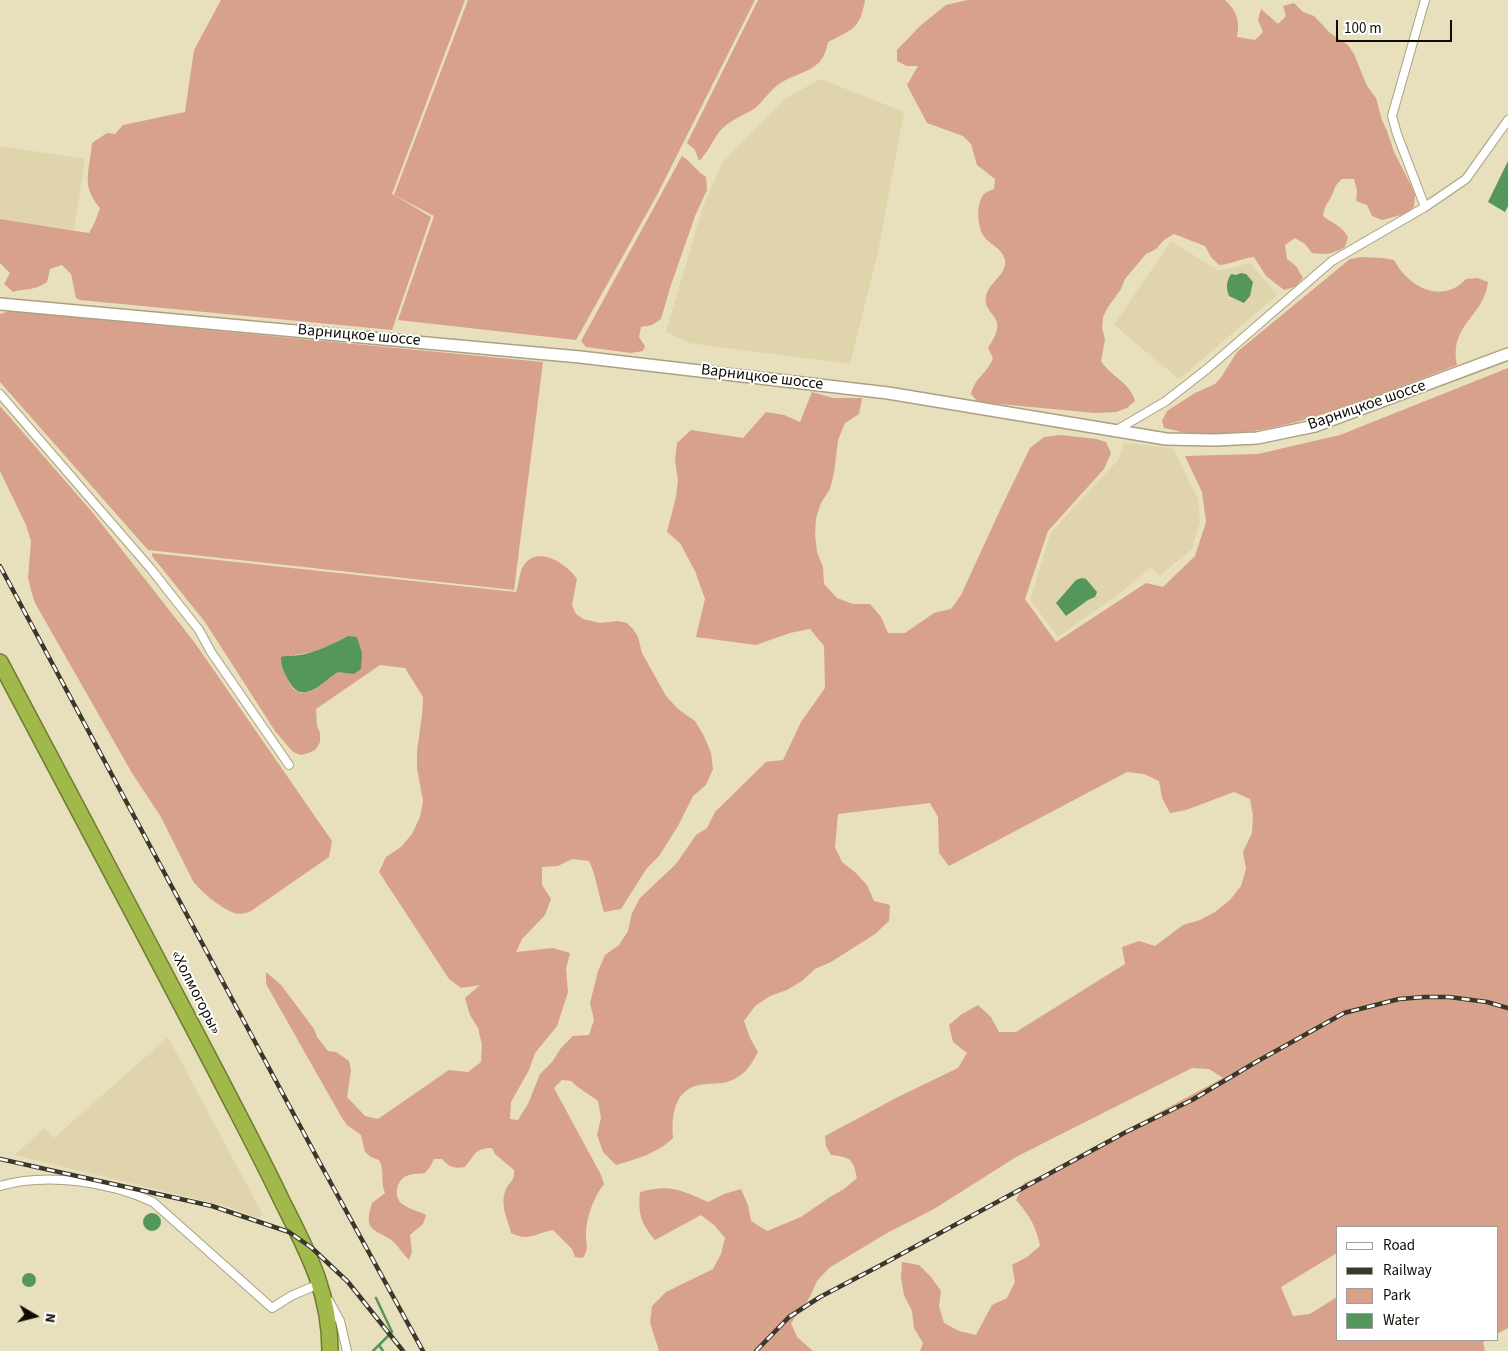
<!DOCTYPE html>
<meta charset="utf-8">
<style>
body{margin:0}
#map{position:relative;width:1508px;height:1351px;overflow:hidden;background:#e8dfbd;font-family:"Source Sans 3",sans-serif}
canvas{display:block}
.legend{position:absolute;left:1336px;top:1226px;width:162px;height:115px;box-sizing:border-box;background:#fff;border:1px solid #9f9e9a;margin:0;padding:6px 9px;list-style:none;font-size:15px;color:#0f0c03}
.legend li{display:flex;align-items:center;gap:10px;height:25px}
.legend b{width:25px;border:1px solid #9f9e9a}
.north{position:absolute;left:10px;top:1291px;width:50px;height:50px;-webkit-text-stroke:4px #fff;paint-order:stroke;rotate:98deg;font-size:14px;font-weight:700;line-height:20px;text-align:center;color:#0f0c03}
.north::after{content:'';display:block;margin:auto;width:18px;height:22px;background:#0f0c03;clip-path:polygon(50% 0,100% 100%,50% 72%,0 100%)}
.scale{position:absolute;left:1336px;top:20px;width:116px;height:22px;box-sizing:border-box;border:2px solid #0f0c03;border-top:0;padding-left:6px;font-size:15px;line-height:18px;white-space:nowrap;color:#0f0c03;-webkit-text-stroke:4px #fff;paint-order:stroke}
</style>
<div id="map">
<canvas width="1508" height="1351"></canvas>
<ul class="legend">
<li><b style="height:6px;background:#fff"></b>Road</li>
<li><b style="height:6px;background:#3c3829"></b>Railway</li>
<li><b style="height:14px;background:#d7a18b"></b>Park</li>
<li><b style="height:14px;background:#55965c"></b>Water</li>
</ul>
<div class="north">N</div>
<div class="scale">100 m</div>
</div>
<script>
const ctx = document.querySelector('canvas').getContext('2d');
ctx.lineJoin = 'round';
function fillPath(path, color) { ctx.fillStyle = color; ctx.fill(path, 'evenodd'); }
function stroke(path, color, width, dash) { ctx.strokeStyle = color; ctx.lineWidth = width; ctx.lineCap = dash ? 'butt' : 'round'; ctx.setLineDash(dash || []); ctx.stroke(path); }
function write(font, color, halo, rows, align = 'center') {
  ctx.font = font + ' "Source Sans 3",sans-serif'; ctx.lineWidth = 4; ctx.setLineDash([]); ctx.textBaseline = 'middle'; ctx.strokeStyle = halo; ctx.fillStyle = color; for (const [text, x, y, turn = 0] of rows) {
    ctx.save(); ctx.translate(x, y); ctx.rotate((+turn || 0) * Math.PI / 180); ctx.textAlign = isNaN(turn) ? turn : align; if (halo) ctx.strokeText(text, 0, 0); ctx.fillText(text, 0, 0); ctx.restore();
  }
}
const built = new Path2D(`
 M821 79 904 112 878 252 850 364 689 343 666 332 702 209 722 163 786 98Z
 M0 146 85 159 74 230 0 219Z
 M1171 241 1219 271 1250 263 1277 295 1179 379 1114 325Z
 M1124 443 1173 448 1198 499 1200 522 1192 549 1159 576 1151 567 1118 595 1058 637 1030 600 1051 532 1119 459Z
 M168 1037 263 1215 258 1218 229 1207 15 1155 44 1128 54 1138Z`);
const green = new Path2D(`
 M221 0H465L392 194 431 217 392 330 80 300 76 298 71 274 62 265 50 269 47 282C34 291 27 288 13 292L4 284 10 273 0 263V219L89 233 95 222 100 208C80 185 90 171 92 143L107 133 115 134 123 125 185 112 194 50Z
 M468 0H755L657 195 576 340 398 320 434 216 394 195Z
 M758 0H865C860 29 853 29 828 42 823 73 800 70 779 84 769 91 763 102 754 109 742 116 728 121 719 132 712 142 708 152 699 161L695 150 687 143Z
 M967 0H1225C1237 11 1240 21 1237 37L1255 40 1263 32 1258 20 1261 9 1278 24 1286 16 1283 6 1294 3 1303 12 1314 16 1330 33 1348 45 1354 54 1367 86 1376 98 1382 120 1387 131 1394 152 1411 185 1415 195 1414 207 1405 214 1382 220 1372 216 1367 205 1356 201 1357 190 1354 179H1342C1332 188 1337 187 1331 197 1326 206 1325 205 1323 216 1333 224 1341 225 1348 237L1345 247C1333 254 1325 255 1312 253L1305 244 1295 238 1285 245 1287 259 1296 266 1303 278 1295 287 1284 290 1266 276 1254 257C1242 258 1232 264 1219 265L1211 257 1205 246 1174 234 1164 240 1156 249 1146 254 1125 279 1121 289 1108 307 1103 317 1102 328 1105 339 1101 361C1111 377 1130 382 1135 401L1127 408 1116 412 1095 413 978 402 971 394C975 377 987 374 993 358L988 348C1012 314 982 317 986 296 989 282 1007 275 1005 260 1002 247 989 245 983 235 977 224 976 203 984 194 986 192 991 190 994 189L995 179 977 165 971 144 963 136 927 123 907 85 918 66H907L897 61V50L920 26 946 5Z
 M682 156C692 162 696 171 706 177L707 190 695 216 670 288 661 319 652 325 641 327 639 337 645 346 643 351 631 353 586 347 581 341Z
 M1361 257 1383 258 1394 260C1408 287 1442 305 1466 279L1477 278 1488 282C1484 317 1449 324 1457 365 1374 396 1289 436 1198 435 1187 434 1175 430 1164 428L1162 421 1167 411 1195 393 1215 384 1222 376 1237 352 1350 259Z
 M9 311 543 362 514 590 148 550 0 382V314Z
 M1508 368V1328L1497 1334V1227H1337V1253L1281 1287 1293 1316 1310 1314 1337 1297V1340H1486L1483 1342 1485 1351H920L923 1343 914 1328 912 1311 904 1295 901 1278 902 1262 919 1265 931 1277 941 1291 939 1306 944 1323 959 1331 976 1335 992 1305 1007 1298 1015 1282 1012 1265 1027 1257 1040 1246C1036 1226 1030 1216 1016 1200L1024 1183 1043 1175 1223 1078 1209 1069 1192 1068 1016 1157 934 1209 887 1233 829 1268 817 1281 810 1297 791 1323 797 1337 813 1351H659L650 1323 652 1306 666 1292 713 1269 721 1254 725 1238 714 1225 701 1215 655 1240C641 1223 638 1215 640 1192 671 1184 680 1190 708 1202L724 1194 741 1189 748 1205 751 1221 767 1231 801 1217 830 1197 844 1189 857 1178C853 1158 850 1157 831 1155L826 1146 825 1136 898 1097 958 1068 967 1053 953 1042 949 1025 962 1014 978 1005 991 1017 999 1032H1016L1125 964 1122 947 1139 941 1155 946 1183 925 1200 920 1215 912 1230 900 1241 886 1246 869 1243 852 1252 833 1253 816 1250 799 1234 792 1186 810 1170 813 1162 798 1159 781 1144 774 1127 772 949 866 939 853 938 817 930 803 838 814 835 847 842 862 856 873 867 885 874 901 890 905 889 921 875 934 831 962 815 969 802 981 787 990 770 996 755 1006 744 1021 750 1038 758 1052C753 1061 747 1073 736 1078 727 1084 717 1083 706 1084 675 1086 671 1113 673 1138 658 1153 637 1159 616 1165L603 1152 597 1135 601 1118 598 1101C589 1094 579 1089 571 1081L562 1080 554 1088 601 1175 604 1184C594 1197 587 1215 586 1232 585 1243 590 1247 583 1258L575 1257 572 1249 553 1230C536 1233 528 1242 511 1233 508 1220 500 1206 505 1192 508 1181 515 1183 514 1170L495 1154 492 1148C475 1148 475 1155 465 1167 454 1169 449 1167 442 1159H434L430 1167 425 1173C420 1174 414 1173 409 1175 397 1178 393 1195 401 1203 408 1209 418 1211 426 1215L423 1224 410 1235 412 1252 409 1260C403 1254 397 1244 390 1239 371 1228 364 1229 372 1203L385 1193C380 1180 385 1171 379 1160L371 1157 365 1152 361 1135 347 1125 342 1118 266 984V972L281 985 314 1029 317 1037 328 1051 336 1052 349 1061 351 1070 347 1097 365 1116 378 1119 449 1070 468 1072 481 1062 482 1045 478 1028 470 1015 465 998 480 985 461 988 449 979 379 872 386 857 401 847 412 834 420 817 423 801 417 768V751L422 715 423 697 405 668 380 665 316 709 317 726 320 733V742L316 749 309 753 301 755 293 752 275 731 205 622 152 556V553L516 592C519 584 519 572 524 565 538 545 567 564 577 579L572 605 576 614 583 619 600 623 618 621 627 623 633 629 638 637 642 653 666 696 678 709 695 721 704 736 711 753 713 769 706 785 693 796 678 826 659 856 647 868 621 909 604 912C598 894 597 878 589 861L572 859 558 866 542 867V885L551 899 545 915 522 939 516 952 553 948 570 953 566 969 568 992 557 1026 535 1053 529 1070 511 1102 510 1119 518 1120 528 1104 540 1074 552 1062 561 1048 573 1036 589 1035 594 1020 590 1003 598 971 605 955 619 945 628 931 632 913 640 898 676 864 696 835 707 828 715 812 766 762 783 760 801 722 825 688 824 646 810 629 790 633 756 645 696 637 705 599 695 571 680 543 667 532 676 497 678 480 675 461 677 443 691 430 743 438 766 412 784 415 800 422 812 392 833 398H862L859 414 845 423 838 440 834 473 830 489 821 503 816 518 815 535 817 552 823 567 824 584 837 598 853 604H870L881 617 888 633H905L934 613 951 609 961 595 1001 508 1030 448 1044 437 1061 435 1096 439 1106 442 1111 453 1104 469 1048 531 1025 599 1056 642 1146 583 1163 587 1195 556 1206 522 1202 492 1185 456 1258 454 1340 435ZM348 636 346 672H338L317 688 309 692 301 693 293 689 289 682V655C307 656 333 645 348 636Z
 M0 406 93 513 195 643 332 841 329 857 251 911C246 913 241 915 235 913 223 910 200 891 193 881L161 817 132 773 35 603 32 594 28 578 31 541 26 525 0 471Z`);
const water = new Path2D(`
 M1508 161V206L1505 212 1488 202Z
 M1241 273 1246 274 1253 282 1250 296 1244 303 1229 296C1226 288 1226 282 1231 274L1236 275Z
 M1082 578 1086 579 1097 592 1095 597 1088 600 1066 616 1056 603 1076 580Z
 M348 636 357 637 362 653 361 669 354 674 338 672C324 681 303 706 290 683 285 674 281 668 281 657 288 655 293 656 300 655 313 653 336 643 348 636Z
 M143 1222a9 9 0 1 1 18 0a9 9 0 1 1-18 0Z
 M22 1280a7 7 0 1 1 14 0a7 7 0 1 1-14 0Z`);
const stream = new Path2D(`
 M376 1298 392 1332 390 1334
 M373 1351 379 1345
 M383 1351 379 1345 388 1336`);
const street = new Path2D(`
 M1425 0 1392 116 1397 134 1425 207
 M0 394 151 569 199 630 211 652 289 765
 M1115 431 1166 401 1207 369 1332 261 1425 207 1466 179 1508 120
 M0 1186C47 1172 110 1182 153 1202L272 1308 291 1296 312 1287
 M329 1301 340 1321 347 1351`);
const secondary = new Path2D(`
 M0 304 580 357 888 393 1166 439 1215 440 1257 438 1315 426 1508 354`);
const highway = new Path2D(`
 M0 662C73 800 146 937 218 1075 239 1116 261 1157 281 1199 307 1251 330 1291 330 1351`);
const rail = new Path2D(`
 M0 566 322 1167 423 1351
 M0 1159 212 1206 289 1232 312 1248 348 1282 403 1351
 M756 1351 789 1317 820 1297 883 1264 1126 1132 1192 1100 1256 1062 1344 1013 1399 999 1425 997H1449L1487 1002 1508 1008`);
const streetNames = [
 ["Варницкое шоссе",359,336,5],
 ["Варницкое шоссе",762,378,7],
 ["Варницкое шоссе",1367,406,-19],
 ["«Холмогоры»",195,993,63]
];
fillPath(built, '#dfd4ac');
fillPath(green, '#d7a18b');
fillPath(water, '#55965c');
stroke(stream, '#55965c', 2.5);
stroke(street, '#aaa181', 10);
stroke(secondary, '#aaa181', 14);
stroke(highway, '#6d7c31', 18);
stroke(street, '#fff', 8);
stroke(secondary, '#fff', 11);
stroke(highway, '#a0b94a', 15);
stroke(rail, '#3c3829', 4.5);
stroke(rail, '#fff', 2.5, [8]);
write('16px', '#0f0c03', '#fff', streetNames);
</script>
